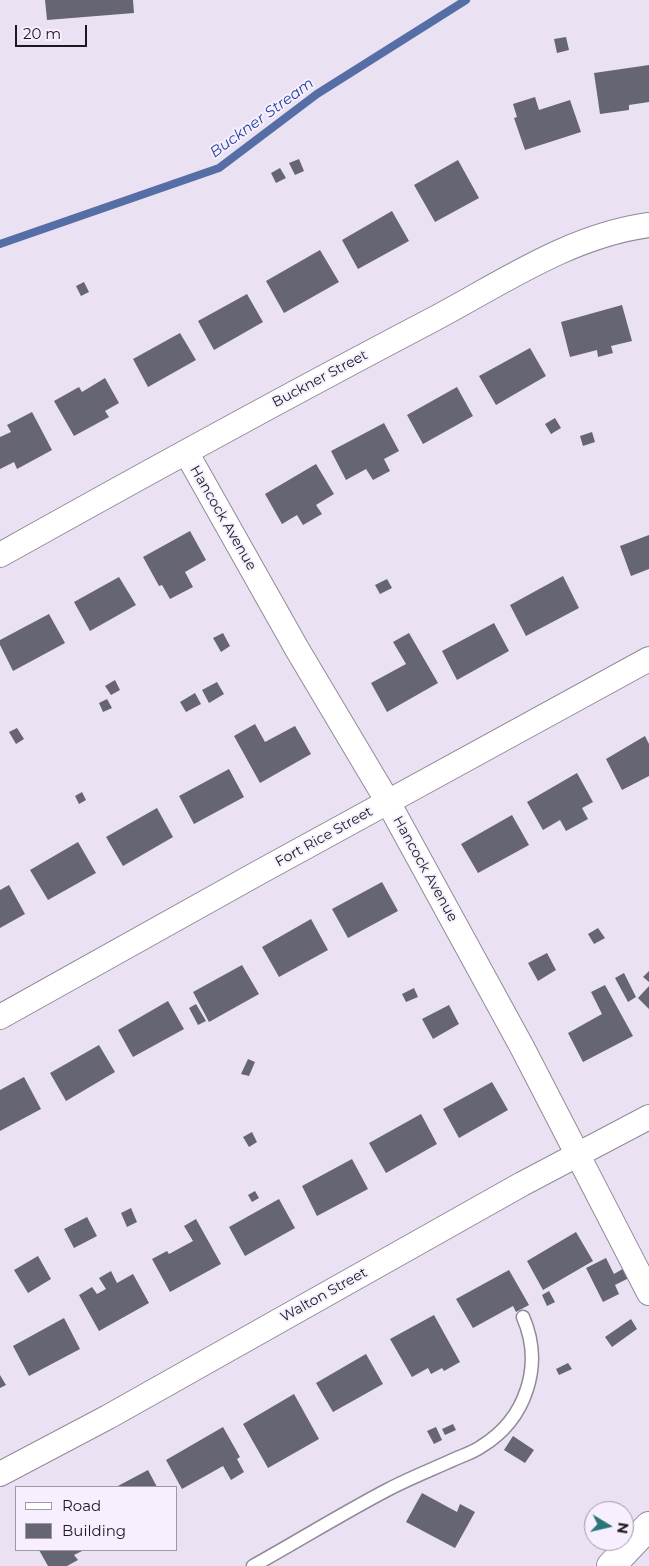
<!DOCTYPE html>
<style>
body{margin:0}
#map{position:relative;width:649px;height:1566px;overflow:hidden;background:#eae1f2;font-family:Montserrat,sans-serif}
canvas{display:block}
.legend{position:absolute;left:15px;top:1486px;width:162px;height:65px;box-sizing:border-box;background:#f7effd;border:1px solid #9f99a4;margin:0;padding:6px 9px;list-style:none;font-size:15px;color:#1b181e}
.legend li{display:flex;align-items:center;gap:10px;height:25px}
.legend b{width:25px;border:1px solid #9f99a4}
.north{position:absolute;left:584px;top:1501px;width:50px;height:50px;box-sizing:border-box;background:#f7effd;border:1px solid #9f99a4;border-radius:50%;rotate:99deg;font-size:14px;font-weight:700;line-height:20px;text-align:center;color:#1b181e}
.north::after{content:'';display:block;margin:auto;width:18px;height:22px;background:#2b7677;clip-path:polygon(50% 0,100% 100%,50% 72%,0 100%)}
.scale{position:absolute;left:15px;top:25px;width:72px;height:22px;box-sizing:border-box;border:2px solid #1b181e;border-top:0;padding-left:6px;font-size:15px;line-height:18px;white-space:nowrap;color:#1b181e;-webkit-text-stroke:4px #f7effd;paint-order:stroke}
</style>
<div id="map">
<canvas width="649" height="1566"></canvas>
<ul class="legend">
<li><b style="height:6px;background:#fff"></b>Road</li>
<li><b style="height:14px;background:#656574"></b>Building</li>
</ul>
<div class="north">N</div>
<div class="scale">20 m</div>
</div>
<script>
const ctx = document.querySelector('canvas').getContext('2d');
ctx.lineJoin = 'round';
function stroke(path, color, width, dash) { ctx.strokeStyle = color; ctx.lineWidth = width; ctx.lineCap = dash ? 'butt' : 'round'; ctx.setLineDash(dash || []); ctx.stroke(path); }
function fillPath(path, color) { ctx.fillStyle = color; ctx.fill(path, 'evenodd'); }
function write(font, color, halo, rows, align = 'center') {
  ctx.font = font + ' Montserrat,sans-serif'; ctx.lineWidth = 4; ctx.setLineDash([]); ctx.textBaseline = 'middle'; ctx.strokeStyle = halo; ctx.fillStyle = color; for (const [text, x, y, turn = 0] of rows) {
    ctx.save(); ctx.translate(x, y); ctx.rotate((+turn || 0) * Math.PI / 180); ctx.textAlign = isNaN(turn) ? turn : align; if (halo) ctx.strokeText(text, 0, 0); ctx.fillText(text, 0, 0); ctx.restore();
  }
}
const stream = new Path2D(`
 M0 244 219 168 317 94 466 0`);
const building = new Path2D(`
 M45 0H133L134 13 47 20Z
 M566 37 569 50 557 53 554 39Z
 M649 65V102L629 105V110L600 114 594 73Z
 M535 97 539 110 570 100 581 132 525 150 514 118 517 117 513 104Z
 M299 159 304 171 295 175 289 163Z
 M458 160 479 198 435 222 414 185Z
 M280 168 286 178 276 183 271 173Z
 M392 211 409 241 358 269 342 240Z
 M320 250 339 282 284 313 266 281Z
 M84 282 89 292 81 296 76 286Z
 M247 294 263 322 214 350 198 321Z
 M622 305 632 341 611 346 613 353 598 357 597 350 570 357 561 322Z
 M180 333 196 360 148 387 133 359Z
 M530 348 546 376 496 405 479 376Z
 M105 378 119 403 105 411 109 417 74 436 54 401 79 387 82 392Z
 M457 387 473 416 423 444 407 415Z
 M32 412 52 450 17 469 14 462 0 469V437L11 432 7 425Z
 M555 418 561 428 551 434 545 424Z
 M384 423 399 451 384 459 390 471 373 480 366 469 346 480 331 451Z
 M592 432 595 442 583 446 580 436Z
 M316 464 334 494 316 505 322 514 303 525 297 515 282 524 265 494Z
 M190 531 206 560 185 572 193 587 170 599 162 585 159 586 143 557Z
 M649 535V569L631 576 620 546Z
 M563 576 579 608 526 636 510 605Z
 M119 577 136 605 90 631 74 602Z
 M387 579 392 588 380 594 375 585Z
 M49 614 65 643 13 671 0 645V640Z
 M494 623 509 651 457 680 442 651Z
 M223 633 230 646 221 652 213 638Z
 M409 633 438 683 387 712 371 683 406 664 393 642Z
 M115 680 120 690 111 695 105 686Z
 M217 682 224 694 209 703 202 690Z
 M195 693 201 704 186 712 180 702Z
 M107 699 112 708 103 712 99 703Z
 M255 724 265 742 295 726 311 754 260 783 234 736Z
 M17 728 24 739 16 744 9 732Z
 M645 736 649 744V776L622 790 606 759Z
 M229 769 244 797 194 824 179 796Z
 M577 773 593 802 582 808 588 819 566 831 560 820 543 830 527 802Z
 M82 792 86 800 79 804 75 796Z
 M157 808 173 837 123 866 106 837Z
 M512 815 529 845 478 873 461 844Z
 M78 842 96 873 48 900 30 870Z
 M382 882 398 911 348 938 332 909Z
 M9 885 25 914 0 928V890Z
 M311 919 328 950 279 977 262 947Z
 M598 928 605 938 594 944 588 934Z
 M547 953 556 970 538 981 528 963Z
 M242 965 259 994 209 1022 193 992Z
 M649 971V982L643 977Z
 M624 973 636 997 628 1002 615 978Z
 M605 985 633 1036 583 1062 568 1033 602 1014 591 992Z
 M649 986V1009L638 998Z
 M414 988 418 997 406 1002 402 994Z
 M168 1001 184 1029 133 1057 118 1030Z
 M196 1004 206 1021 198 1025 189 1008Z
 M449 1005 459 1024 433 1039 422 1019Z
 M99 1045 115 1072 66 1101 50 1073Z
 M248 1059 255 1062 249 1076 241 1074Z
 M24 1077 41 1109 0 1131V1090Z
 M492 1082 508 1110 459 1138 443 1109Z
 M421 1114 437 1144 386 1173 369 1143Z
 M252 1132 257 1142 249 1147 243 1137Z
 M352 1159 368 1189 317 1216 302 1186Z
 M255 1191 259 1198 252 1202 248 1195Z
 M279 1199 295 1228 245 1256 229 1227Z
 M131 1208 137 1222 127 1227 121 1213Z
 M87 1217 97 1236 74 1248 64 1229Z
 M196 1219 221 1264 170 1292 152 1259 167 1251 169 1254 193 1241 184 1226Z
 M576 1232 593 1261 543 1290 527 1261Z
 M38 1256 51 1279 28 1293 14 1270Z
 M606 1258 614 1274 626 1267 631 1277 615 1285 619 1294 603 1302 586 1268Z
 M509 1270 529 1305 516 1312 513 1306 473 1328 456 1299Z
 M111 1271 117 1283 133 1274 149 1303 99 1331 79 1295 92 1287 97 1294 106 1289 99 1278Z
 M549 1291 555 1302 547 1306 542 1295Z
 M434 1315 460 1362 444 1371 442 1368 431 1374 428 1368 412 1377 390 1339Z
 M64 1318 80 1349 29 1376 13 1346Z
 M631 1319 637 1329 612 1347 605 1337Z
 M366 1354 383 1384 333 1412 316 1383Z
 M568 1363 572 1369 559 1375 556 1369Z
 M0 1375 6 1385 0 1388Z
 M294 1394 319 1439 268 1468 243 1424Z
 M453 1424 456 1430 445 1435 442 1429Z
 M223 1427 240 1457 237 1459 244 1472 231 1480 223 1466 182 1489 166 1460Z
 M436 1427 442 1440 434 1444 427 1431Z
 M513 1436 534 1450 525 1463 504 1450Z
 M148 1470 157 1487H116Z
 M422 1493 457 1512 460 1504 475 1512 455 1548 406 1522Z
 M39 1550H84L74 1555 78 1560 67 1566H48Z`);
const lane = new Path2D(`
 M253 1566C298 1541 343 1513 389 1489 410 1478 433 1469 455 1459 464 1455 474 1452 482 1446 526 1419 544 1365 523 1317`);
const street = new Path2D(`
 M186 452 297 649 388 802 522 1047 649 1293
 M0 555C143 475 287 396 432 320 502 283 569 236 649 225
 M0 1017 258 873 649 659
 M0 1474 108 1417 522 1184 649 1117`);
const highway = new Path2D(`
 M611 1566 649 1526`);
const streetNames = [
 ["Buckner Street",320,379,-28],
 ["Hancock Avenue",223,518,60],
 ["Fort Rice Street",324,837,-29],
 ["Hancock Avenue",425,869,61],
 ["Walton Street",324,1295,-29]
];
const waterNames = [
 ["Buckner Stream",262,118,-36]
];
stroke(stream, '#566ea6', 8);
fillPath(building, '#656574');
stroke(lane, '#928a99', 15);
stroke(street, '#928a99', 26);
stroke(highway, '#928a99', 30);
stroke(lane, '#fff', 12);
stroke(street, '#fff', 24);
stroke(highway, '#fff', 28);
write('14px', '#1b181e', '#f7effd', streetNames);
write('italic 15px', '#2447a0', '#f7effd', waterNames);
</script>
